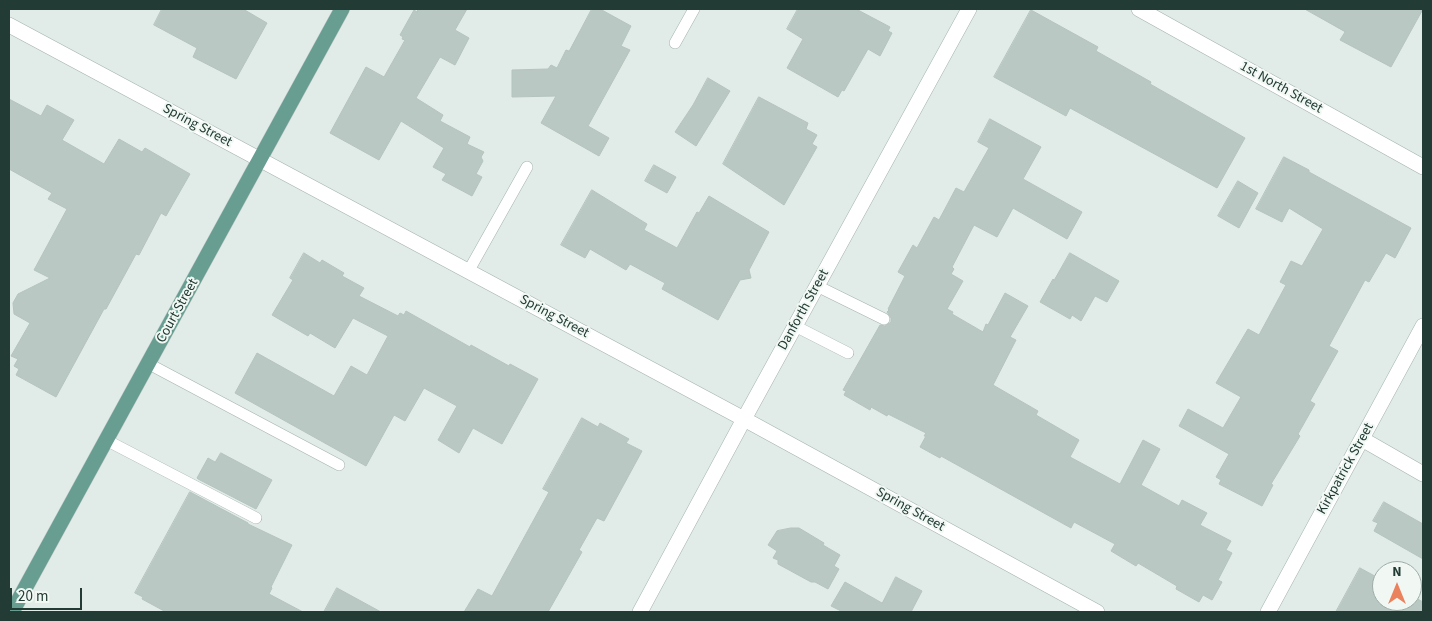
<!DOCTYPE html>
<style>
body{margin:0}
#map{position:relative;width:1432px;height:621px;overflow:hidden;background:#e1ebe7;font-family:"Source Sans 3",sans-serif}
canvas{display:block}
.frame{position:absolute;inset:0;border:10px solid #223b34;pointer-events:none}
.north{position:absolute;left:1372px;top:561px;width:50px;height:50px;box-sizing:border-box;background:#f1f8f4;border:1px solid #9eaca7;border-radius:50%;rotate:0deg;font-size:14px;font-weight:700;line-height:20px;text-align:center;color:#223b34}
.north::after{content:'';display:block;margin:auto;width:18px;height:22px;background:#eb825e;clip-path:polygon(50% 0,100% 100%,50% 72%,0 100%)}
.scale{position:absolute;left:10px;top:588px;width:72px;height:22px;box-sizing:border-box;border:2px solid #223b34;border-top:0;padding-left:6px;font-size:15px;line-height:18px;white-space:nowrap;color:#223b34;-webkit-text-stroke:4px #f1f8f4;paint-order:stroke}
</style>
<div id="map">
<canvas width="1432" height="621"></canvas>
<div class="frame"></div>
<div class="north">N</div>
<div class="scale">20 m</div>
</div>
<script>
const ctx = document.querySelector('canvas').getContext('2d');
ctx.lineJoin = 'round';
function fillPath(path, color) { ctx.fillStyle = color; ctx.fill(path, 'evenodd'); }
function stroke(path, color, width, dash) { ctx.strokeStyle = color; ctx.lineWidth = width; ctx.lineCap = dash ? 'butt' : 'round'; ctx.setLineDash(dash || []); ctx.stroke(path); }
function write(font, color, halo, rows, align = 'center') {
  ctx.font = font + ' "Source Sans 3",sans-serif'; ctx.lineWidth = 4; ctx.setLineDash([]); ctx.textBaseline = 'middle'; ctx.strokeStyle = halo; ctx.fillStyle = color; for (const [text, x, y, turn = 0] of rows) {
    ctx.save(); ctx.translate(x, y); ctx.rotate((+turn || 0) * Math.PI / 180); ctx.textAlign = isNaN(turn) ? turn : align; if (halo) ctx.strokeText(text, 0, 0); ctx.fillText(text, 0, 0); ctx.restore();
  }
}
const building = new Path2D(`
 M162 9H243L267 23 236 79 193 57 197 48 154 25Z
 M418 9H467L455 30 469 38 455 65 440 57 416 98 443 115 440 121 470 137 467 144 484 152 481 157 483 161 476 174 482 177 472 196 442 180 446 174 433 167 444 148 401 121 379 160 330 133 366 67 384 77 405 40 402 39 403 37 400 35 414 10 417 12Z
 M592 9H600L631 26 621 46 630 50 588 126 609 138 599 156 541 123 556 96 512 97V70L548 69 551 65 557 68 566 50 569 51Z
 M798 9H856L890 27 888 31 892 33 880 56 868 49 844 91 842 90 838 97 787 68 803 39 787 29Z
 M1305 9H1423L1391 67 1340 40 1345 32Z
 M1031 10 1098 47 1096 51 1151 82 1150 84 1245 138 1217 188 1070 108 1066 116 994 77Z
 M708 78 730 91 696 146 675 132 693 105Z
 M759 97 808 123 806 129 817 135 812 144 817 147 784 205 723 164Z
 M9 99 41 116 47 105 74 120 62 140 104 164 119 139 142 152 145 148 190 174 166 216 161 213 139 255 136 254 106 309H104L56 397 16 375 19 369 14 366 18 359 11 356 30 323 14 314 13 303 18 294 50 278 34 270 67 209 48 199 52 193 9 169Z
 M990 119 1041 147 1023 179 1082 212 1067 239 1013 208 997 237 974 225 952 267 954 269 951 274 963 281 947 309 953 312 952 314 983 332 986 324 988 325 1005 293 1028 306 1010 337 1016 340 993 385 1038 411 1036 415 1079 440 1070 457 1120 484 1143 440 1160 449 1141 485 1179 506 1182 500 1207 513 1200 525 1231 541 1226 550 1232 553 1218 580 1222 582 1212 600 1203 595 1199 602 1176 589 1177 586 1138 563 1136 566 1111 551 1115 544 1074 522 1071 528 941 456 940 458 920 447 926 436H924L926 433 888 414 887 416 871 407 870 410 844 395 846 391 843 390 880 325 885 326 891 322V318L887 312 889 310 888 309 905 276 898 272 913 245 917 248 934 217 939 220 956 188 964 192 989 148 978 142Z
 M1284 157 1309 170V172L1411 228 1395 258 1386 253 1369 282 1365 280 1329 346 1338 351 1310 401 1315 404 1298 434 1300 436 1271 484 1273 485 1262 506 1219 484 1221 480 1216 477 1229 454 1179 426 1188 409 1223 428 1241 397 1216 383 1248 329 1259 335 1286 285 1280 282 1291 261 1302 266 1323 229 1289 208 1282 222 1256 209Z
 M654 165 676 177 667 193 645 181Z
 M1238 181 1258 193 1239 228 1218 216Z
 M592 190 647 224 644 230 677 248 697 212 699 213 709 196 769 232 749 270 751 278 740 280 718 320 662 289 665 283 630 264 626 270 590 249 585 258 561 245Z
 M304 253 320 263 322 260 344 273 342 276 364 288 359 296 398 316 400 313 404 315 406 311 470 347 471 345 509 366 510 364 538 379 502 444 473 428 459 453 438 440 457 406 424 388 405 421 394 415 366 466 235 393 257 353 334 396 351 366 367 375 388 336 353 318 335 348 310 333 308 336 272 315 293 280 290 278Z
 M1070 253 1119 281 1107 302 1095 296 1081 321 1072 315 1070 319 1040 302 1053 279 1054 280Z
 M582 418 598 427 600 423 629 439 626 443 642 451 604 521 597 518 579 550 582 552 548 612H464L478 589 492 596 549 492 543 489Z
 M221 453 272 480 256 509 198 479 197 478 208 458 215 462Z
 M190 492 248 523V524L292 545 271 587 272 588 269 594 303 612H166L142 599 143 597 135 593Z
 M1384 502 1423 524V559L1374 531 1378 523 1373 521Z
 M791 528H799L824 543 823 545 840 555 834 566 839 569 828 589 815 582H811L778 564V560L773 558 777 551 768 545 777 531Z
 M1360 568 1382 580V601H1412V596L1423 602V612H1336Z
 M896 577 922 591 911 612H843L831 606 845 582 882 603Z
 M337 588 381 612H324Z`);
const lane = new Path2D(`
 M675 43 694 9
 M468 272 527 167
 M817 286 884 319
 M795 326 848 353
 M149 364 339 465
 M106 440 256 518`);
const street = new Path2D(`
 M1139 9 1423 167
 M9 25 744 419 1097 612
 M1362 439 1423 474
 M640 612 744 419 969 9
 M1268 612 1423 326`);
const primary = new Path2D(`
 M12 612 342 9`);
const streetNames = [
 ["1st North Street",1281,88,29],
 ["Spring Street",197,126,28],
 ["Danforth Street",804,310,-61],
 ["Court Street",178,311,-61],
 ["Spring Street",554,317,28],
 ["Kirkpatrick Street",1346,469,-61],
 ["Spring Street",910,510,29]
];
fillPath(building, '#b9c8c3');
stroke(building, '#b4c4bd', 1);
stroke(lane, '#a4b3ae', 12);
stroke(street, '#a4b3ae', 16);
stroke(primary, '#c1c8c6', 16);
stroke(lane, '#fff', 11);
stroke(street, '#fff', 15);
stroke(primary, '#679e91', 15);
write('14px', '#223b34', '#f1f8f4', streetNames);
</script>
